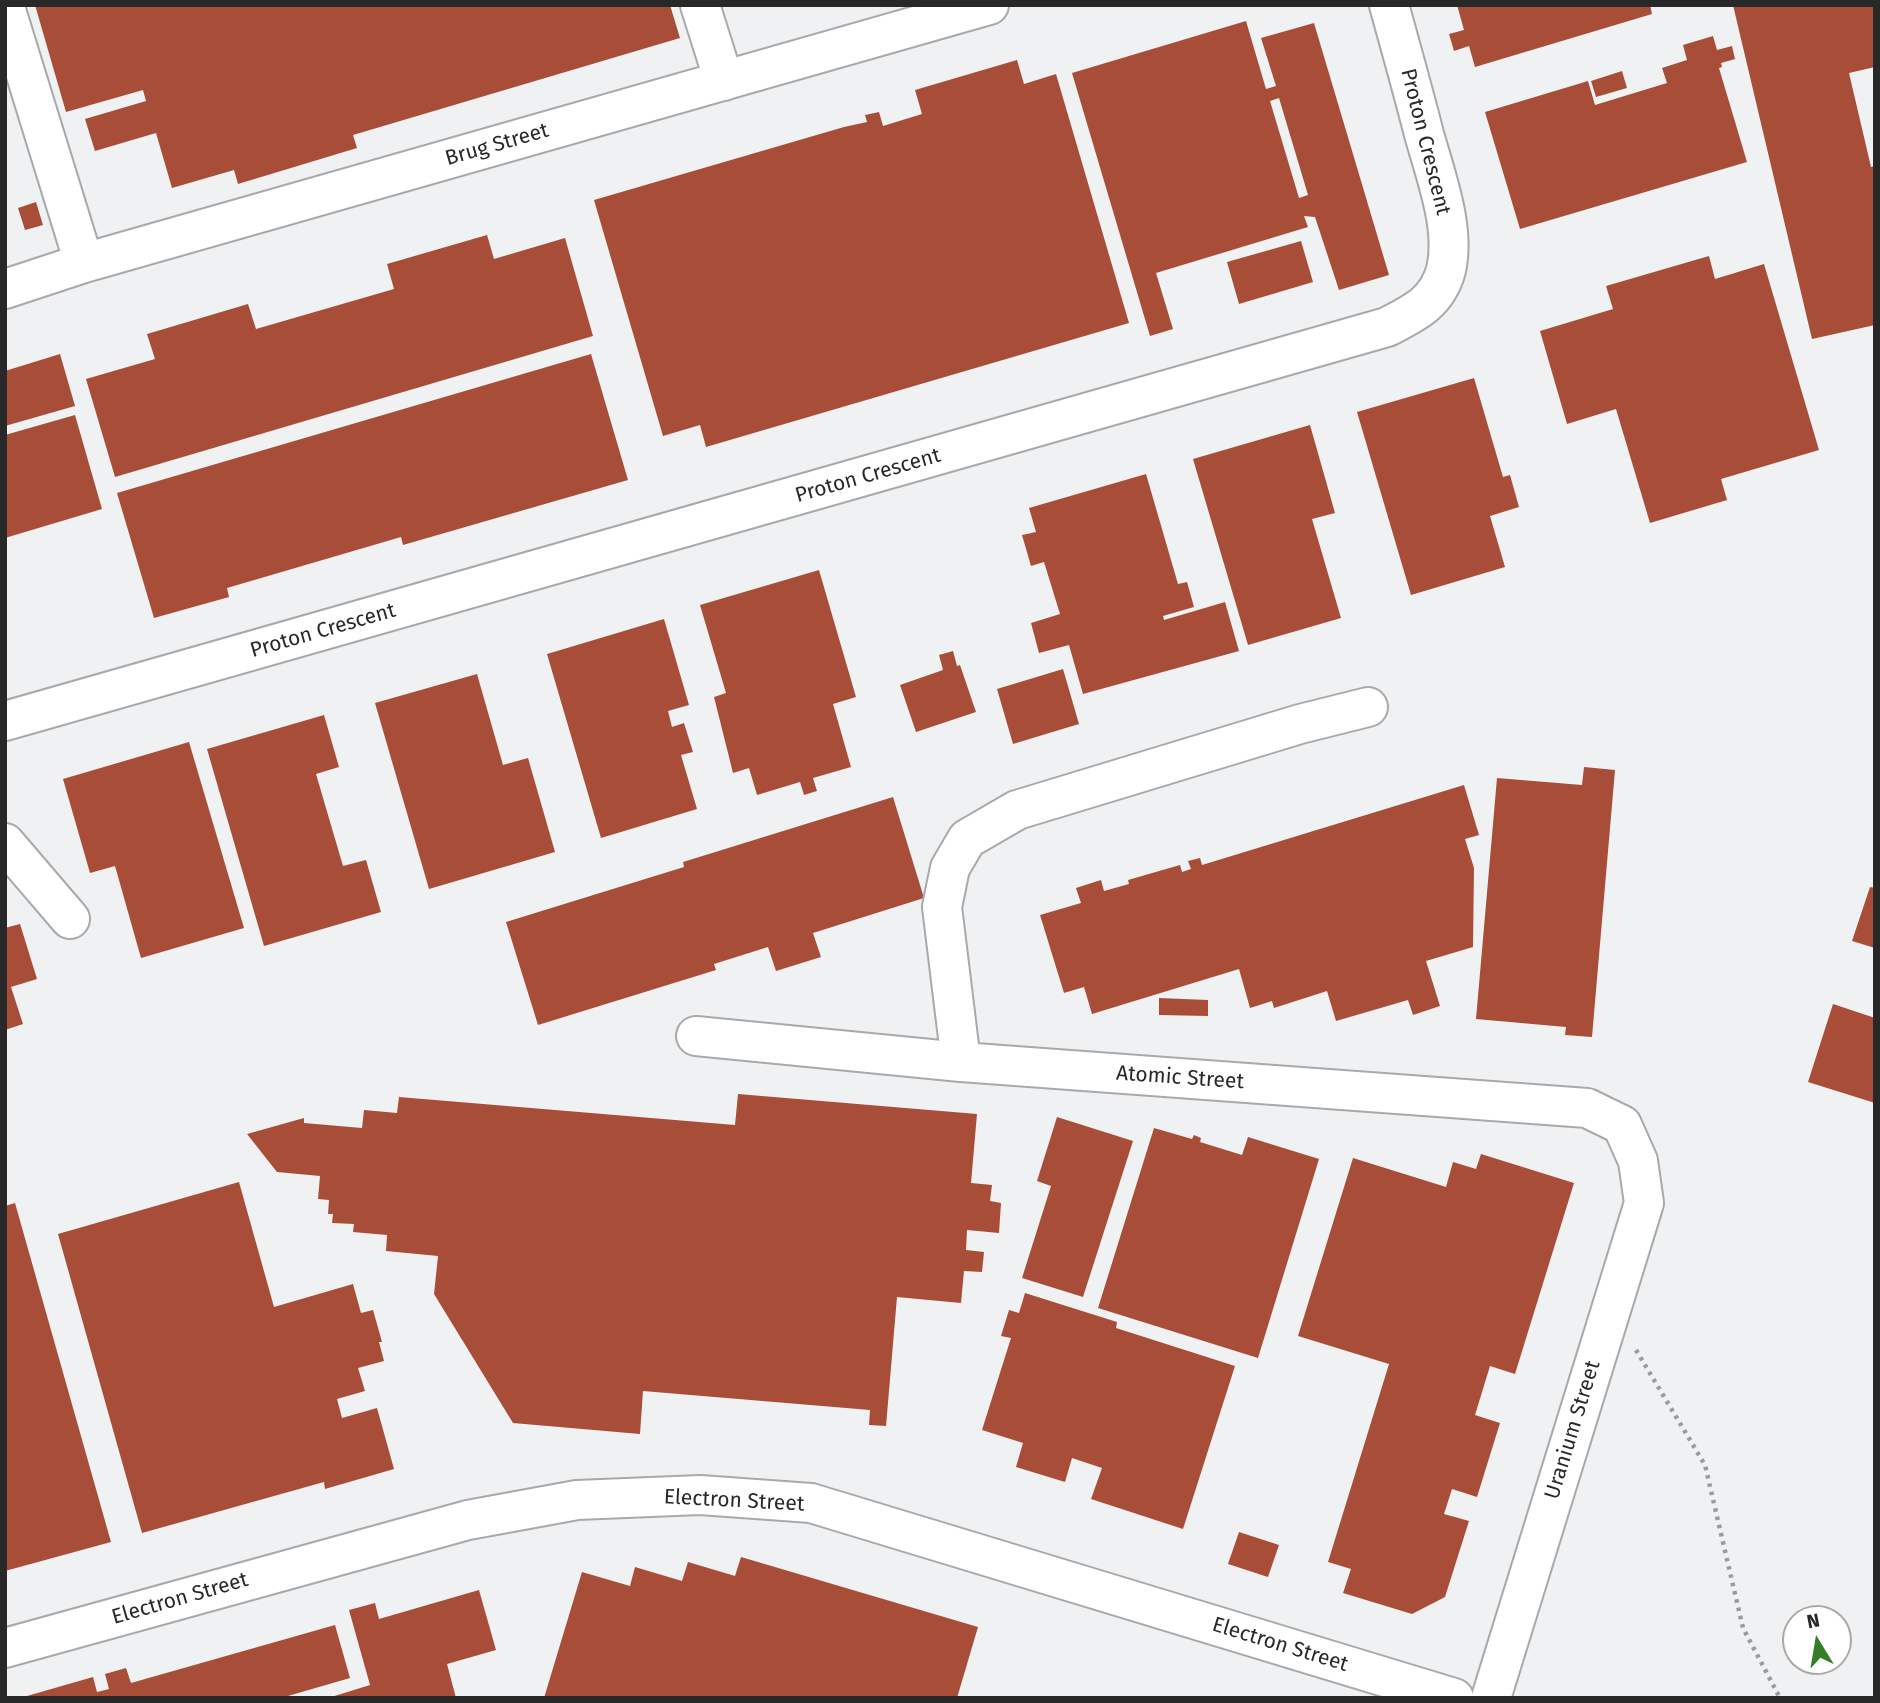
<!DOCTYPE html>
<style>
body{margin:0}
#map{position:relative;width:1880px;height:1703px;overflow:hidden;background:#f0f1f3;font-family:"Fira Sans",sans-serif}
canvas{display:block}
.frame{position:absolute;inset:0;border:7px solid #282829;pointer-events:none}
.north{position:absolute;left:1782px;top:1605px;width:70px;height:70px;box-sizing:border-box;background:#fff;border:2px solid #a9a9a9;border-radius:50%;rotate:349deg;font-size:19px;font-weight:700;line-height:28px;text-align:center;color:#282829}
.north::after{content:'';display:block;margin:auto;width:24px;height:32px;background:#337e26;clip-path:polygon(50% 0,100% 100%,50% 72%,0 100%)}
</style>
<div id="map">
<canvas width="1880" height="1703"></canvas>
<div class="frame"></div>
<div class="north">N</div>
</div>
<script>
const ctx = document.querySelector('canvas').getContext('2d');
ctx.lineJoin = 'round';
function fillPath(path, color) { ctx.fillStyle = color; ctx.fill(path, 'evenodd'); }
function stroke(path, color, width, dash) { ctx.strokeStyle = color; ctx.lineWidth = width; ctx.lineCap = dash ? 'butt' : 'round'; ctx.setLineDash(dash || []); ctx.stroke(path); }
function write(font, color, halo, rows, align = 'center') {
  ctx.font = font + ' "Fira Sans",sans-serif'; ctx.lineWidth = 7; ctx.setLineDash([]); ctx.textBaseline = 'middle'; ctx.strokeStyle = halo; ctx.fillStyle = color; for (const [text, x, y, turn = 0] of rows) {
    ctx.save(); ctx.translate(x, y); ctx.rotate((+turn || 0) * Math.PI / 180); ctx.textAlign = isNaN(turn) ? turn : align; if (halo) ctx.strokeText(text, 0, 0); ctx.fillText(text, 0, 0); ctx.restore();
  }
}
const building = new Path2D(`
 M35 5H670L680 38 353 135 357 148 238 184 234 170 172 188 156 133 95 151 85 119 146 101 143 90 66 112Z
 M1457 5H1650L1652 14 1475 67 1469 46 1454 51 1449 34 1464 30Z
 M1733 5H1875V67L1849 73 1871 167 1875 166V325L1812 339Z
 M1246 21 1266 89 1276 86 1261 38 1314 23 1389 275 1339 290 1315 217 1304 216 1308 227 1156 273 1173 329 1150 336 1072 73ZM1279 98 1308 195 1299 198 1270 101Z
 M1713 36 1717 50 1732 46 1735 59 1721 63 1722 67 1719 68 1747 162 1520 229 1485 112 1588 81 1595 105 1667 83 1662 68 1687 60 1683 45Z
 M1017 60 1024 84 1056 74 1129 323 706 447 700 425 663 436 594 200 844 127 867 122 865 115 879 112 883 126 922 114 915 90Z
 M1622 71 1627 88 1596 97 1591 81Z
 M36 202 43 225 25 230 18 208Z
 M487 235 494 259 565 238 593 336 115 477 86 379 155 359 147 334 248 304 256 329 394 289 387 264Z
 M1301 241 1313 282 1239 304 1227 262Z
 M1709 256 1715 279 1764 264 1819 450 1721 479 1727 500 1650 523 1616 409 1567 424 1540 331 1613 309 1606 286Z
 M60 354 75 406 5 426V371Z
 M591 354 628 480 403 545 401 537 227 588 229 597 154 618 117 493Z
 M1474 378 1503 477 1510 475 1519 507 1490 516 1505 567 1411 595 1357 412Z
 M75 415 102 509 5 538V435Z
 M1310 425 1335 513 1312 519 1341 618 1248 645 1193 459Z
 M1146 474 1178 584 1187 582 1194 607 1163 616 1164 620 1225 602 1239 651 1083 694 1069 645 1039 653 1031 623 1060 614 1044 562 1031 566 1022 535 1036 532 1029 508Z
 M819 570 856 697 833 704 851 767 813 778 817 791 804 795 800 782 757 795 749 768 733 773 714 697 726 693 700 605Z
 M664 619 689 705 668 711 672 727 684 723 693 752 681 755 697 809 601 838 547 654Z
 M953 651 957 666 960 665 976 712 916 732 900 685 943 670 939 655Z
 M1063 669 1079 724 1013 744 997 689Z
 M477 674 503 765 528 758 555 852 429 889 375 703Z
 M324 715 339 767 316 774 343 866 366 860 381 912 264 946 207 749Z
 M189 742 244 928 141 958 115 866 90 873 63 779Z
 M1584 767 1615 770 1592 1037 1565 1035 1566 1027 1476 1019 1497 778 1582 785Z
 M1464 785 1479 835 1465 839 1474 868 1473 947 1426 961 1440 1006 1413 1015 1408 1000 1336 1021 1327 991 1274 1008 1272 1001 1250 1008 1239 969 1092 1014 1084 987 1064 993 1040 915 1081 903 1076 888 1101 880 1104 891 1129 884 1128 880 1180 865 1182 872 1191 869 1188 861 1200 858 1202 865Z
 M893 797 924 898 813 933 821 957 776 971 768 947 714 964 716 970 538 1025 506 922 684 867 683 862Z
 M1870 887 1875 888V948L1852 941Z
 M20 924 37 979 11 987 23 1024 5 1030V928Z
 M1159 998 1208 1000V1016L1159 1015Z
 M1833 1004 1875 1018V1103L1808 1082Z
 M738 1094 977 1114 971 1183 992 1185 990 1201 1001 1203 999 1233 967 1230 966 1250 984 1252 982 1272 964 1271 961 1303 897 1297 886 1426 869 1425 870 1410 643 1391 640 1434 513 1423 434 1294 438 1256 386 1251 387 1235 353 1232 354 1224 332 1223 333 1214H328L329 1200 318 1199 320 1176 277 1172 247 1134 304 1118V1123L362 1128 364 1110 397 1113 399 1097 735 1125Z
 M1057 1117 1133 1141 1083 1297 1022 1278 1051 1186 1037 1181Z
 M1154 1128 1192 1139 1194 1135 1201 1138 1200 1142 1242 1155 1248 1137 1319 1159 1258 1358 1098 1308Z
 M1481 1154 1574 1183 1515 1374 1490 1366 1475 1415 1500 1423 1477 1497 1452 1489 1444 1514 1469 1521 1445 1597 1412 1614 1343 1593 1351 1569 1328 1562 1389 1364 1298 1336 1353 1158 1446 1187 1453 1162 1476 1169Z
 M239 1182 274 1307 353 1284 361 1313 373 1310 382 1342H379L384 1361 358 1368 365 1391 337 1399 342 1418 377 1408 394 1469 325 1489 324 1482 142 1533 58 1234Z
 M15 1203 111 1542 5 1571V1206Z
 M1025 1293 1117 1322 1116 1328 1235 1366 1183 1529 1091 1499 1102 1468 1072 1458 1065 1482 1016 1467 1023 1443 982 1430 1011 1338 1001 1336 1009 1310 1019 1313Z
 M1239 1532 1279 1545 1268 1577 1228 1564Z
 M741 1557 978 1627 957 1698H544L582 1572 630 1586 635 1567 682 1581 688 1562 735 1576Z
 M479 1590 496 1650 447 1664 456 1698H328L370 1685 349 1610 375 1603 379 1619Z
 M335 1625 350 1678 281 1698H20L93 1677 97 1692 109 1689 105 1674 126 1668 131 1683Z`);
const path = new Path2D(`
 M1636 1350 1705 1465 1743 1628 1780 1698`);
const minor = new Path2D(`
 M700 5 724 81
 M5 7 84 263
 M5 289 84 263 989 5
 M5 721 1387 327C1414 313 1437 303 1446 270 1456 228 1435 174 1424 134 1413 91 1401 48 1389 5
 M5 843 70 919
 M696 1036 961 1062 1587 1108 1622 1125 1638 1161 1644 1203 1491 1698
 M961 1062 942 907 950 868 967 839 1017 810 1300 724 1368 707
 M5 1648 468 1520 577 1500 700 1495 811 1503 1454 1698`);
const streetNames = [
 ["Proton Crescent",1425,142,76],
 ["Brug Street",497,145,-16],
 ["Proton Crescent",868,476,-16],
 ["Proton Crescent",323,631,-16],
 ["Atomic Street",1180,1078,4],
 ["Uranium Street",1573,1430,-73],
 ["Electron Street",734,1501,3],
 ["Electron Street",180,1599,-16],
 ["Electron Street",1280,1645,17]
];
fillPath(building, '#a84e38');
stroke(minor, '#a8a9ab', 42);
stroke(path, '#9b9b9d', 4.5, [3.5, 5]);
stroke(minor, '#fff', 38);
write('21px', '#282829', '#fff', streetNames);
</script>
